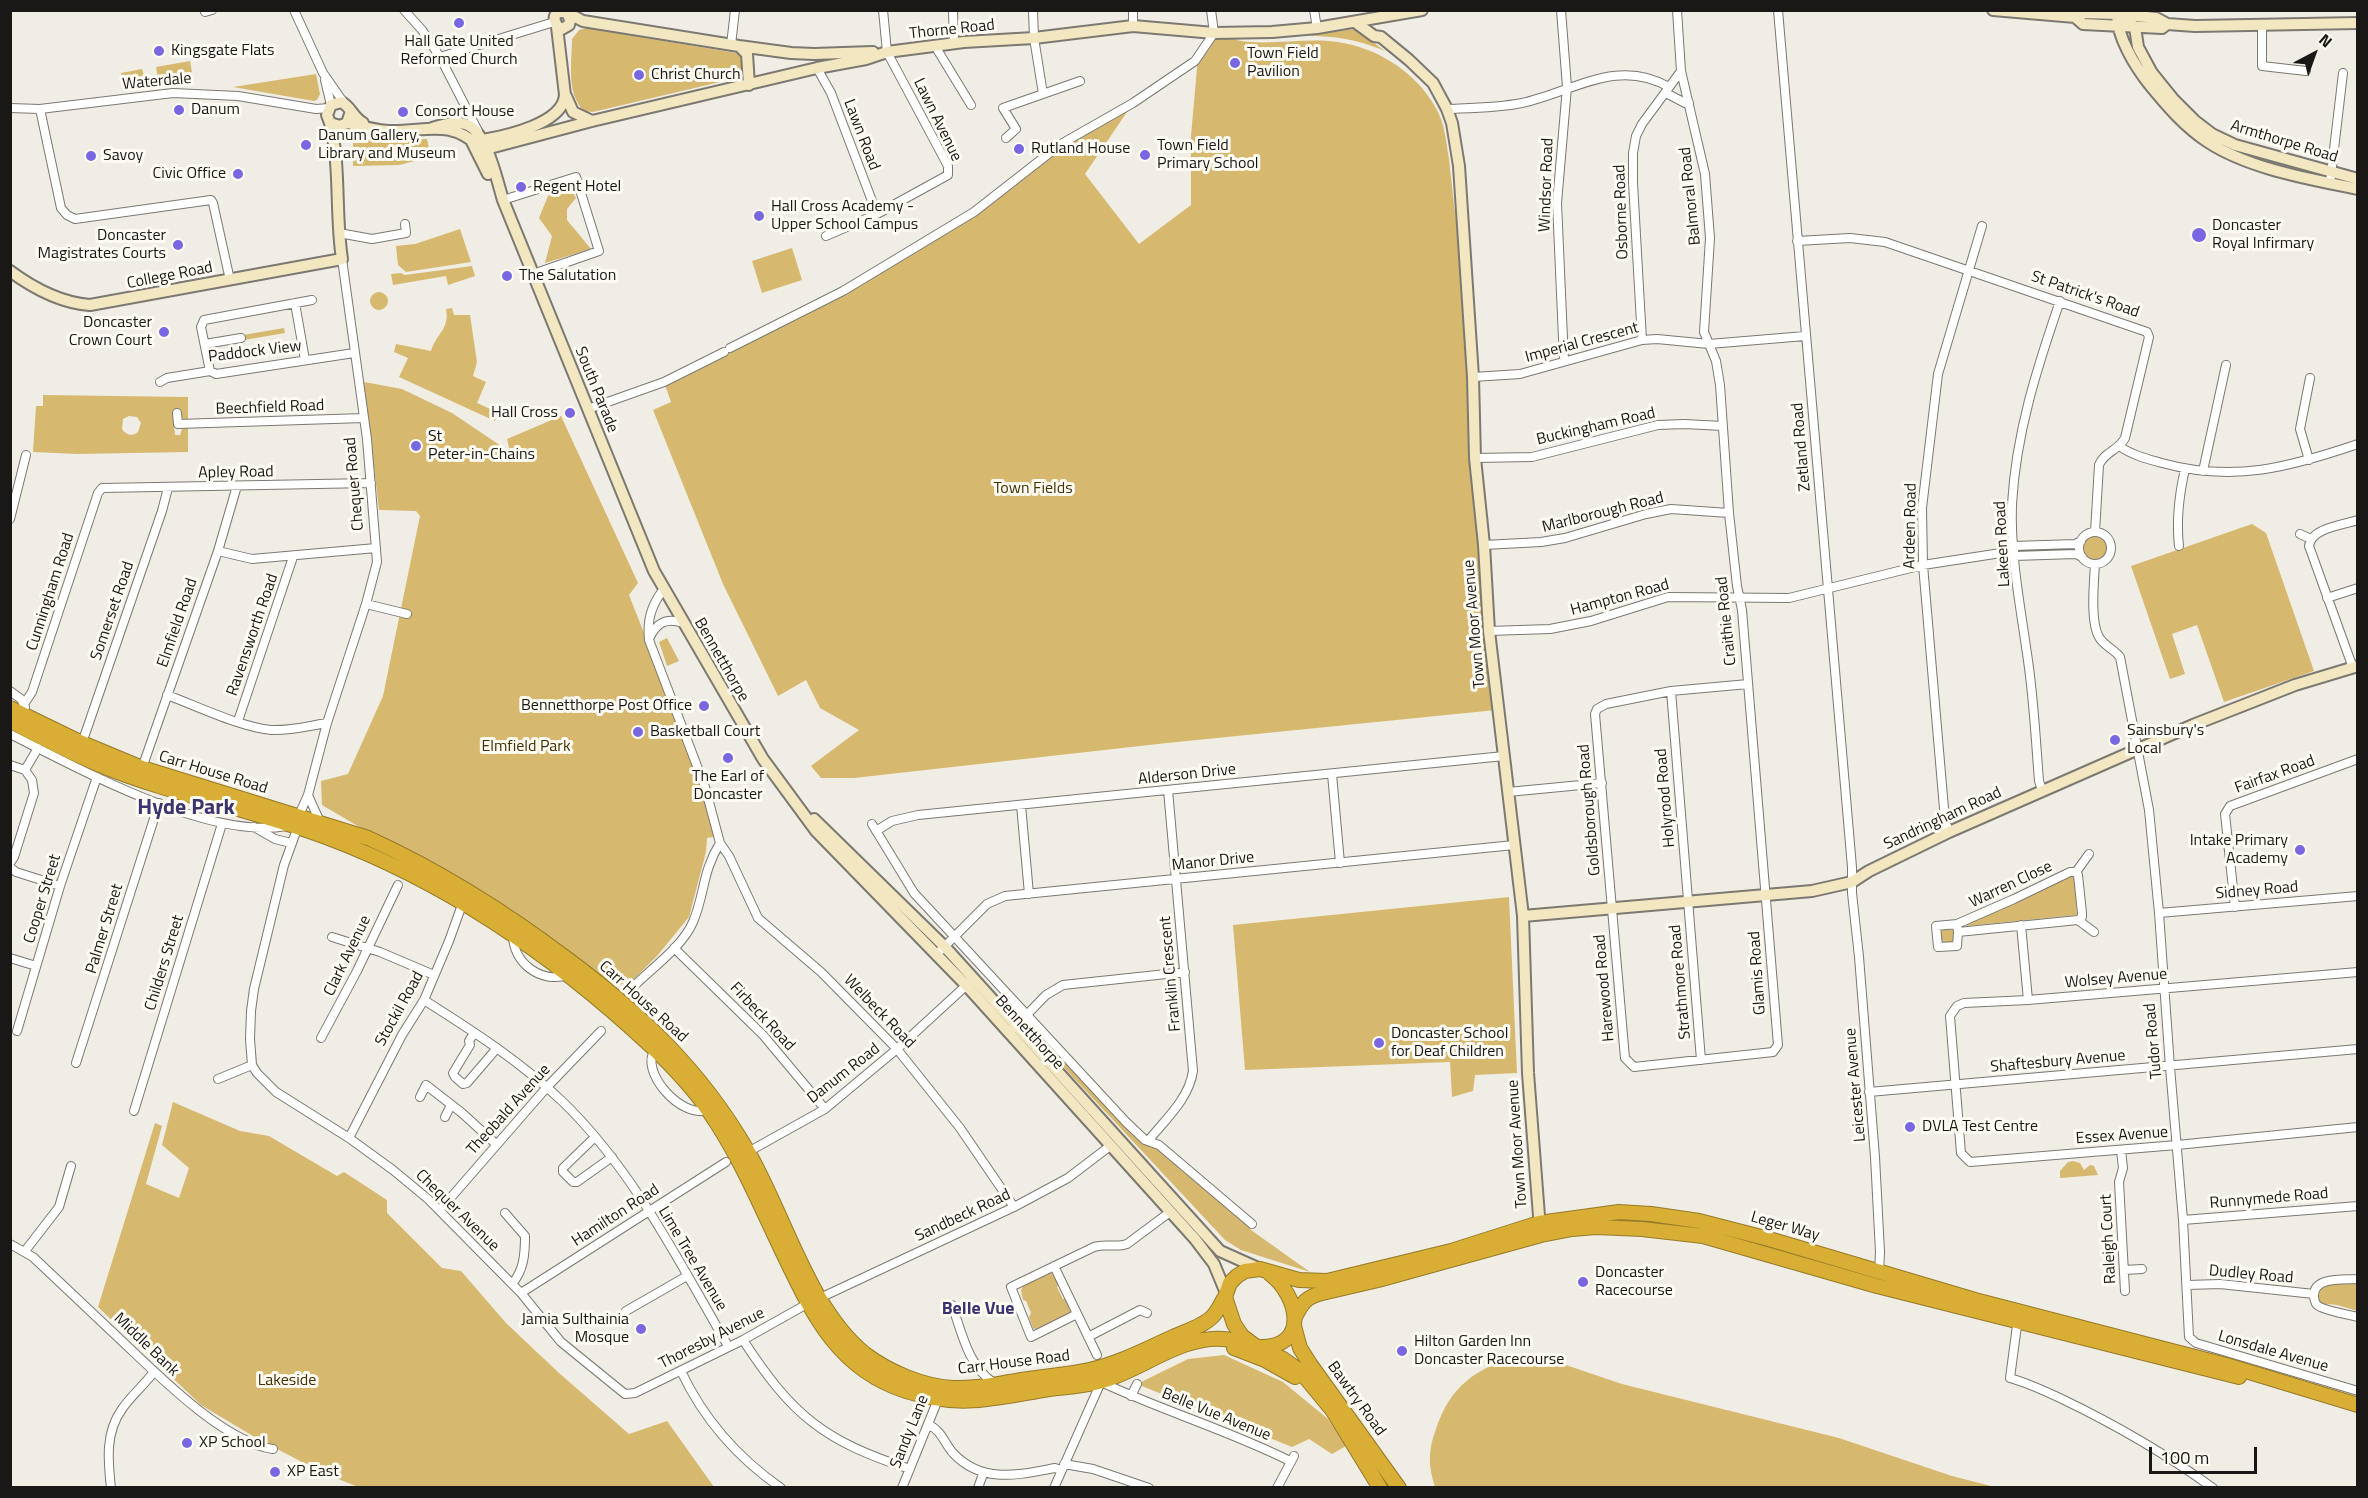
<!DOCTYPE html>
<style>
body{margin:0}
#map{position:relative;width:2368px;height:1498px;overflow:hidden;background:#f0ede5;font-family:"Titillium Web",sans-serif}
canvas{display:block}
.frame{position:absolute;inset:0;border:12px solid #1a1816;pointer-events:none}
.north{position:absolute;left:2284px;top:24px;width:60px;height:60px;-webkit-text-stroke:4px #fefbf3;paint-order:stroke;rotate:41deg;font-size:16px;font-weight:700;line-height:24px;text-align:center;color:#1a1816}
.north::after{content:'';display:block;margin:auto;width:21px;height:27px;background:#1a1816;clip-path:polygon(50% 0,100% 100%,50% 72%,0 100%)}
.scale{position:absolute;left:2149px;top:1447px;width:108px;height:27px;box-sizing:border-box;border:3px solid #1a1816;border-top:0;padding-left:8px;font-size:18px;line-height:21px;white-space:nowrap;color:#1a1816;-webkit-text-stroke:4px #fefbf3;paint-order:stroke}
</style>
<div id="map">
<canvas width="2368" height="1498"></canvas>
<div class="frame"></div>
<div class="north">N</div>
<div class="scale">100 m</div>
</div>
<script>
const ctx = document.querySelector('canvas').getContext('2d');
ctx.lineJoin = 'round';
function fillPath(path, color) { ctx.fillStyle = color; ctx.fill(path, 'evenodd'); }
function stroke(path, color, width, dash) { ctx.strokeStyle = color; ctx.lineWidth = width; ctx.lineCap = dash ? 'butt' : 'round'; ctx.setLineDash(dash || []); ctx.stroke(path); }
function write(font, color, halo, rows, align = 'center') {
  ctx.font = font + ' "Titillium Web",sans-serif'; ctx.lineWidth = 6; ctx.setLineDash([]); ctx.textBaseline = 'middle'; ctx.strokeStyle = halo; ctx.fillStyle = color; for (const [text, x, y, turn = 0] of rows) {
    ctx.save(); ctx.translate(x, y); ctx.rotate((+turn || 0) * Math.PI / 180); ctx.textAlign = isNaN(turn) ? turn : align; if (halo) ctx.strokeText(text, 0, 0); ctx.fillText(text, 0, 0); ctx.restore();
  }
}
const green = new Path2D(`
 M587 28 736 53 741 57 745 66 741 77 593 112 584 111C566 94 572 62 572 39L579 30Z
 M1355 29 1385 51C1356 39 1336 36 1304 36Z
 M1214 33C1223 35 1232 39 1241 41 1269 45 1300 39 1328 41 1372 44 1416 70 1437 110 1445 125 1446 142 1449 159L1473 377 1496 710 1167 743 854 778H821L811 766 859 730 820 708 806 680 778 696 723 584 653 410 671 402 664 382 843 291 974 212 1061 144 1133 103 1085 174 1139 244 1191 205V136L1198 57Z
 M190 61 192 72 158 78 156 67Z
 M142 69 145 80 123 84 121 73Z
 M316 74 320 94 317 100 314 101 233 87Z
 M358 135 378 140 427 139 431 157 399 165 353 166V138Z
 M570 187 576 198 567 209V220L591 249 545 263 552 236 539 218 548 196Z
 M460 229 471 262 406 272 398 265 396 246 415 244Z
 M792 248 802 280 762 293 752 261Z
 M472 266 475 276 448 285 446 276 393 285 391 274 401 273 405 275Z
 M370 301a9 9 0 1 1 18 0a9 9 0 1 1-18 0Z
 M452 308 454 315H470L477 362 473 376 486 382 477 403 499 413 495 421 399 377 408 358 394 352 396 344 431 351C436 334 450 329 446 309Z
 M284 328 285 333 244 340 243 335Z
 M364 382 402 389 452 413 510 452 507 439 561 416 638 583 629 595 694 760 718 836 707 838 706 852 689 917 657 956 630 983 616 985 581 969 471 893 322 805 321 781 348 774 383 696 420 516 416 511 379 510Z
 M43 395 188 397V420L182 418 180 410 173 411 175 435H180L182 429 188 427V452L77 454 33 452 36 406H43ZM129 416 137 417 141 423 138 432C132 437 126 435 122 429L123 419Z
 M2252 524 2266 533 2314 671 2224 702 2197 625 2172 634 2185 674 2170 679 2131 566Z
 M2083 548a12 12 0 1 1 24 0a12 12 0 1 1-24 0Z
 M667 638 679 661 667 666 659 642Z
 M2071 875 2075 879 2077 915 1967 926 1966 924Z
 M1509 897 1517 1073 1475 1075 1473 1091 1452 1097 1450 1062 1245 1070 1233 925Z
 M1942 928H1955V943L1942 944 1940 940 1939 930Z
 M1028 1019 1154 1145 1246 1223 1251 1230 1310 1272 1241 1250 1225 1240 1028 1029 1026 1024Z
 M173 1102 240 1131 269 1136 337 1176 344 1172 387 1200V1213L442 1268 461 1271 506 1323 559 1373 629 1434 667 1421 714 1487H358L321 1472 258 1439 201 1405 98 1307 155 1123 162 1126 146 1184 179 1198 189 1168 162 1145Z
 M2073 1161 2080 1163 2084 1170 2090 1165 2094 1166 2098 1175 2060 1178V1171L2068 1162Z
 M1048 1272 1054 1274 1059 1284 1057 1287 1063 1299 1067 1298 1073 1314 1049 1323 1048 1326 1038 1331 1033 1328 1029 1317 1031 1313 1026 1301 1023 1300 1021 1290 1025 1282 1028 1283 1041 1278 1042 1275Z
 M2349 1283 2357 1284V1311C2351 1309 2344 1307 2337 1305 2325 1303 2315 1308 2318 1290L2329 1284Z
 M1224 1355 1283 1382 1328 1419 1346 1446 1332 1454 1309 1439 1292 1447 1137 1384 1188 1359Z
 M1517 1355 1551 1360 1622 1384 1839 1438 1952 1476 1995 1487H1435C1428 1466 1428 1450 1436 1429 1451 1385 1475 1370 1517 1355Z`);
const street = new Path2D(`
 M294 10 323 73 344 103
 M404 10 422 30 440 57 478 131
 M953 10 954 44
 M1033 10 1034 38 1043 94
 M1133 10V26
 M1314 10 1317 28
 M1561 10 1567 87 1557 203 1564 361
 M1677 10 1681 71 1705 174 1710 238 1704 332 1716 361 1720 385 1729 513 1737 586 1742 610 1778 1045 1773 1052 1634 1067 1625 1058 1595 714 1597 709 1606 704 1671 691 1748 684
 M1778 10 1852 867V893L1859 957 1875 1157 1880 1252 1879 1273
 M205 12 212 10
 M2262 26V66L2306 71
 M731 45 735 10
 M935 46 971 105
 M440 57 554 22
 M817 68 831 93 877 214
 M325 80 331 105
 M1666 93 1685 103H1689
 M10 108 40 109 173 93 238 96 316 109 329 108
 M40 109 61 208 67 215 75 219 211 200 213 203 230 280
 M1447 109C1472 108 1497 108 1522 103 1573 92 1617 57 1669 87
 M1006 138 1016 129 1003 108 1080 81
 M2330 183 2343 73
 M503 200 576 177 599 251 533 274
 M339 233 372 239 406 233 405 224
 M826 236 877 214 948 175V166L887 52 883 10
 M1797 241 1850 238 1885 242 2147 332 2149 337 2125 438C2118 451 2104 452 2099 465L2095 532
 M295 303 305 360
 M1642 340 1633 183V153L1636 136 1642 124 1681 71
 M205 344 241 338
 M730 348 843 291 974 212 1061 144 1133 103 1195 61 1214 33 1211 10
 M210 371 201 327 204 320 312 300
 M1473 377 1520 374 1642 340 1657 339 1709 344 1805 336
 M160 382 167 378 210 371 216 374 354 353
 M588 409 664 382 724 352
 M177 413 178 424 364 418
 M2119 446C2132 455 2147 459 2162 463 2234 483 2290 467 2358 444
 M1475 458 1532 457 1658 425 1684 424 1723 426
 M2309 460 2300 429 2310 378
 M2203 471 2226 365
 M10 519 26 455
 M2079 548a16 16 0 1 1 32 0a16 16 0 1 1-32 0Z
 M2300 534 2311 539
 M1484 545 1541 542 1565 538 1646 514 1671 509 1729 513
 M2013 546 2075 544 2081 541
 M2179 546C2176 519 2179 495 2185 469
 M218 551 252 559 376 548
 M2014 556 2076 554 2082 557
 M2095 564C2094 582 2090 622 2099 637 2104 646 2114 649 2120 657L2149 810 2159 913 2170 1067 2183 1220 2189 1337 2196 1343 2358 1391
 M2327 598 2358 588
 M366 604 407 614
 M1489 631 1550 629 1591 621 1668 597 1789 598 1923 565 2014 551
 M649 639C656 623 666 617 683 623
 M2353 668 2309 546C2311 528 2343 525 2358 520
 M10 691 21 699 25 707
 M1671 691 1701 1060
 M167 695C197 706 240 727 271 730 290 731 308 726 327 723
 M24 704 32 692 98 493 102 488 371 483
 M238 721 293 557
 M10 734C80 769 208 840 286 826
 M82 743 162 511 168 488
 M10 765 25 770
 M142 768 218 551 237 486
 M25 770 38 748
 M1332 774 1340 863
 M2042 790 2039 781C2036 743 2034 705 2029 668 2022 614 2010 559 2012 504 2016 433 2037 368 2060 301
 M1508 792 1602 783
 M308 795 320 822
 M1021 805 1029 894
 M299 815 308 795 327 723 366 604 377 562 367 439 342 259
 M872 824 914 893 1126 1122 1145 1140 1159 1145 1252 1224
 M254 827 275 839 291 843
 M301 829 296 832 284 865 254 989 251 1011 250 1039 252 1065 257 1073 276 1092 349 1138 393 1170 428 1199 521 1293 561 1342 625 1394 635 1393 743 1340 807 1304
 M876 831 892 821 918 815 1504 756
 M1949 832 1945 820 1923 565 1922 508 1938 374 1982 226
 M720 843 729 856 758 918 821 972 897 1049 960 1128 1014 1207
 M10 863 14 857 34 793 32 780 25 770
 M10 867 16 872 60 886
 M2070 872H2076L2078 875 2082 913V917L2078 920 1958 932 1957 924 2014 899Z
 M2076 872 2089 854
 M2235 907 2225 814 2230 806 2358 759
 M2159 913 2358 896
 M2078 920 2094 932
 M1957 924 1936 926 1938 947 1957 946 1958 932
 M2021 925 2028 1000
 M513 935C513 963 541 984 568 975
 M332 937 380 952 434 975
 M674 948 763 1035 825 1109
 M936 955 987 904 1005 896 1514 845
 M10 958 36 966
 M2358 972 2028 1000 1964 1003 1957 1006 1950 1016 1961 1153 1970 1162 2177 1145 2358 1127
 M634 986C652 968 683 946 693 922 705 894 702 872 720 843L705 787 649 640C647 620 651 606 663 590
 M424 1000C473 1031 521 1062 563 1102 634 1171 679 1262 728 1346
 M1013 1029 1046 995 1063 985 1185 972
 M17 1031 60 886 97 777
 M474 1033 469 1041 470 1045 453 1073 455 1077 463 1084 467 1083 497 1048
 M321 1038 357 971 398 885
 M655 1050C639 1070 680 1119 708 1110
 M76 1063 159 803
 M218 1079 252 1065
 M1869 1092 2358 1049
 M420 1097 426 1085 462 1113 496 1144
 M134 1111 221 827V823
 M445 1117 451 1105
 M595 1137 563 1168V1172L573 1182H577L612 1157
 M349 1138 402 1035 424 1000 449 941 463 902
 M1148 1141C1165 1120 1189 1099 1193 1071L1168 790
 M2121 1150 2123 1168 2119 1182 2125 1291
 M748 1152 825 1109 897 1049 970 982
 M440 1210 547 1087 601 1031
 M505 1213 525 1236C525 1254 524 1270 512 1284
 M2183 1220 2358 1206
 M10 1244 33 1257C64 1286 94 1315 124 1343 160 1377 224 1442 273 1449
 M25 1251 59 1207 71 1166
 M1054 1266 1097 1355
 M2124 1270 2142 1269
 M2358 1279C2345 1280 2313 1276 2314 1296 2314 1298 2315 1303 2317 1305 2322 1310 2349 1315 2358 1317
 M2187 1285 2220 1284 2314 1294
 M521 1293 726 1162
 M820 1298 1014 1207 1068 1178 1110 1146
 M952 1305C962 1333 968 1366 994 1383
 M626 1311 687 1276
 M1077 1314 1031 1337 1011 1287 1094 1247C1105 1243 1116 1248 1127 1244L1170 1212
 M2018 1318 2010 1378C2028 1383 2045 1391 2062 1399 2114 1424 2166 1454 2213 1488
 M1088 1337 1140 1310 1147 1313
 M743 1340C792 1415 823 1441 910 1469
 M681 1371C703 1418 738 1458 781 1488
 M1101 1382C1163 1411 1228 1430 1290 1461
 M1131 1396 1137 1384
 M929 1425C941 1430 945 1444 953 1453 982 1484 1017 1475 1055 1468L1061 1470
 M1064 1464 1093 1469 1149 1488
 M111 1488C108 1460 105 1433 122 1409 131 1396 144 1385 153 1373
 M902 1488 939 1397
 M978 1488 983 1474
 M1054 1488 1101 1382
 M1277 1488 1294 1456`);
const secondary = new Path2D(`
 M1993 10 2075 17 2083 13 2117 14 2156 18 2167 24 2195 26 2358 23
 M2117 14C2117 37 2135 66 2149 84 2166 105 2185 127 2208 142 2249 169 2310 179 2358 189
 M568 15 570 20 569 25 562 29C553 25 551 11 563 12 569 13 577 18 583 21L739 46 791 53 814 54 873 52
 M2119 15 2135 27 2138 47 2152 73 2173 99 2195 121 2212 134 2235 145 2358 179
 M2075 17 2083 24 2162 28 2167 24
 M1355 22 1374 36 1381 37 1409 60 1433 83 1447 109 1452 123 1459 166 1473 377 1475 458 1484 545 1489 631 1523 916 1528 1073 1540 1229
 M739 46 747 54 749 85
 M566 96 573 112 592 121
 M351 111 347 123 340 126 330 123 327 115 331 105 341 102C351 106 352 117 363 123
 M347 123C360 126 375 130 389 131 427 132 448 118 480 147
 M432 128C443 125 454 121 465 124 487 130 497 181 503 200L654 571 763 759 816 831 966 985 1195 1239 1214 1264 1226 1293
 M483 140C505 136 563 124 565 95L557 27
 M472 142 488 174
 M486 149 592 121 817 68 866 59 887 52 964 42 1034 38 1133 26 1214 33 1272 32 1317 28 1422 10
 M10 271C33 288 62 303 90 305L342 259C335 214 341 167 330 123
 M814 819 945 947 1220 1251 1258 1268
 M1523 916 1812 891 1852 882 1869 871 1949 832 2193 725 2295 685 2358 666`);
const highway = new Path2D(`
 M10 708 82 743 142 768 368 838C438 870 504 911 566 958 640 1013 700 1069 747 1150 784 1213 808 1308 865 1354 889 1372 924 1387 954 1388 975 1389 996 1384 1016 1381 1040 1377 1065 1375 1089 1370 1118 1364 1146 1349 1173 1337 1186 1331 1204 1326 1213 1316 1218 1311 1221 1303 1225 1297
 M10 721C40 737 69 752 100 765 173 795 252 809 326 837 449 883 557 958 652 1047 672 1066 693 1088 708 1110 739 1154 760 1205 783 1253 812 1313 837 1369 906 1391 960 1409 995 1398 1049 1389 1066 1387 1085 1386 1102 1381 1142 1370 1181 1335 1224 1339 1234 1340 1244 1343 1254 1345
 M1295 1317C1302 1303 1306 1297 1322 1293L1378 1280 1541 1235 1572 1229 1596 1227 1642 1229 1703 1236 1877 1286 2239 1377
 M1294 1326 1300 1348 1310 1364 1399 1488
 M1259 1347C1310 1348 1299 1296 1270 1274
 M1234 1348 1265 1360 1295 1377
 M1380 1488 1333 1411 1300 1371 1283 1359 1254 1345 1242 1336 1234 1324 1225 1297 1230 1283 1237 1276 1245 1271 1260 1269 1299 1280 1327 1281 1451 1251 1539 1223 1619 1212 1651 1214 1699 1221 1769 1239 1975 1300 2226 1365 2358 1405`);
const markers = [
 [459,23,6,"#7967e2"],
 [159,51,6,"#7967e2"],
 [1235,63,6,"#7967e2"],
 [639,75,6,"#7967e2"],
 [179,110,6,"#7967e2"],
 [403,112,6,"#7967e2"],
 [306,145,6,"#7967e2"],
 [1019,149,6,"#7967e2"],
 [1145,155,6,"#7967e2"],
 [91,156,6,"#7967e2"],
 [238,174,6,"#7967e2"],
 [521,187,6,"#7967e2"],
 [759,216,6,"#7967e2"],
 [2199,235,8,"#7967e2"],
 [178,245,6,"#7967e2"],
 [507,276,6,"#7967e2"],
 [164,332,6,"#7967e2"],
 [570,413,6,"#7967e2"],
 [416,446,6,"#7967e2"],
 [704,706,6,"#7967e2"],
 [638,732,6,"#7967e2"],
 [2115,740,6,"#7967e2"],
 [728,758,6,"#7967e2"],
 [2300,850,6,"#7967e2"],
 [1379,1043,6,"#7967e2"],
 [1910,1127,6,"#7967e2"],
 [1583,1282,6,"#7967e2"],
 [641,1329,6,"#7967e2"],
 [1402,1351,6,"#7967e2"],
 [187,1443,6,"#7967e2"],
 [275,1472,6,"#7967e2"]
];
const streetNames = [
 ["Thorne Road",952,30,-6],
 ["Waterdale",157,82,-5],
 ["Lawn Avenue",937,120,64],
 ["Lawn Road",861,135,69],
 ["Armthorpe Road",2284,142,17],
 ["Windsor Road",1547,185,-88],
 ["Balmoral Road",1691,196,-96],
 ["Osborne Road",1622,212,-92],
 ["College Road",170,276,-11],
 ["St Patrick's Road",2085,295,19],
 ["Imperial Crescent",1582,343,-15],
 ["Paddock View",255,352,-7],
 ["South Parade",596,390,68],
 ["Beechfield Road",270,408,-2],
 ["Buckingham Road",1596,427,-13],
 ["Zetland Road",1802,447,-95],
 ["Apley Road",236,473,-1],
 ["Chequer Road",355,484,-95],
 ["Marlborough Road",1603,513,-14],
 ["Ardeen Road",1911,526,-89],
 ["Lakeen Road",2003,544,-93],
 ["Cunningham Road",51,592,-72],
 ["Hampton Road",1620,598,-15],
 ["Somerset Road",113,611,-71],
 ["Craithie Road",1727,621,-96],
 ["Elmfield Road",178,623,-71],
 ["Town Moor Avenue",1475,624,-95],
 ["Ravensworth Road",253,635,-71],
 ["Bennetthorpe",721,660,60],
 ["Carr House Road",213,773,17],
 ["Alderson Drive",1187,775,-6],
 ["Fairfax Road",2275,775,-20],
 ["Holyrood Road",1666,798,-95],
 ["Goldsborough Road",1590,810,-95],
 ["Sandringham Road",1943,819,-25],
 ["Manor Drive",1213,862,-6],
 ["Warren Close",2011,885,-25],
 ["Sidney Road",2257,891,-5],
 ["Cooper Street",43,899,-73],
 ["Palmer Street",105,929,-73],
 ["Clark Avenue",348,956,-64],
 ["Childers Street",165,963,-73],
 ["Glamis Road",1758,973,-94],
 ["Franklin Crescent",1171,974,-95],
 ["Wolsey Avenue",2116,979,-5],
 ["Strathmore Road",1681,982,-95],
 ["Harewood Road",1605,988,-95],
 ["Carr House Road",643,1002,42],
 ["Stockil Road",400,1009,-61],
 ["Welbeck Road",879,1012,46],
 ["Firbeck Road",762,1017,47],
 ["Bennetthorpe",1029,1033,48],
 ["Tudor Road",2154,1041,-95],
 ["Shaftesbury Avenue",2058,1062,-5],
 ["Danum Road",844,1074,-38],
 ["Leicester Avenue",1856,1085,-95],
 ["Theobald Avenue",509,1110,-48],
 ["Essex Avenue",2122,1136,-4],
 ["Town Moor Avenue",1518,1144,-94],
 ["Runnymede Road",2269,1199,-5],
 ["Chequer Avenue",457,1211,44],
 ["Hamilton Road",616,1216,-33],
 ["Sandbeck Road",963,1216,-25],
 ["Leger Way",1785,1227,16],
 ["Raleigh Court",2109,1239,-93],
 ["Lime Tree Avenue",692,1259,59],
 ["Dudley Road",2251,1275,5],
 ["Thoresby Avenue",712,1339,-27],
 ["Middle Bank",146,1345,44],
 ["Lonsdale Avenue",2273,1352,16],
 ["Carr House Road",1014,1363,-7],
 ["Bawtry Road",1356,1399,54],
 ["Belle Vue Avenue",1216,1415,22],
 ["Sandy Lane",910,1432,-68]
];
const poiNames = [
 ["Hall Gate United",459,42,"center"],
 ["Reformed Church",459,60,"center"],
 ["Kingsgate Flats",171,51],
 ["Town Field",1247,54],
 ["Pavilion",1247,72],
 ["Christ Church",651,75],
 ["Danum",191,110],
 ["Consort House",415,112],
 ["Danum Gallery,",318,136],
 ["Library and Museum",318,154],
 ["Town Field",1157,146],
 ["Primary School",1157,164],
 ["Rutland House",1031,149],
 ["Savoy",103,156],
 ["Civic Office",226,174,"right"],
 ["Regent Hotel",533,187],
 ["Hall Cross Academy -",771,207],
 ["Upper School Campus",771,225],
 ["Doncaster",2212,226],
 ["Royal Infirmary",2212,244],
 ["Doncaster",166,236,"right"],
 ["Magistrates Courts",166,254,"right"],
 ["The Salutation",519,276],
 ["Doncaster",152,323,"right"],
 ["Crown Court",152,341,"right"],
 ["Hall Cross",558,413,"right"],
 ["St",428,437],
 ["Peter-in-Chains",428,455],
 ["Bennetthorpe Post Office",692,706,"right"],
 ["Sainsbury's",2127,731],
 ["Local",2127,749],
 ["Basketball Court",650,732],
 ["The Earl of",728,777,"center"],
 ["Doncaster",728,795,"center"],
 ["Intake Primary",2288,841,"right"],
 ["Academy",2288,859,"right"],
 ["Doncaster School",1391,1034],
 ["for Deaf Children",1391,1052],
 ["DVLA Test Centre",1922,1127],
 ["Doncaster",1595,1273],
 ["Racecourse",1595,1291],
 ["Jamia Sulthainia",629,1320,"right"],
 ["Mosque",629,1338,"right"],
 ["Hilton Garden Inn",1414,1342],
 ["Doncaster Racecourse",1414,1360],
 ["XP School",199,1443],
 ["XP East",287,1472]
];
const parkNames = [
 ["Town Fields",1033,489],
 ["Elmfield Park",526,747],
 ["Lakeside",287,1381]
];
const neighbourhoodNames = [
 ["Belle Vue",978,1310]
];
const districtNames = [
 ["Hyde Park",186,809]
];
fillPath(green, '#d6b96f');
stroke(street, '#7b7972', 10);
stroke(secondary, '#7b7972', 14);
stroke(highway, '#967a2a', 16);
stroke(street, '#fff', 8);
stroke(secondary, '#f3e7c2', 10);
stroke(highway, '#d8ae34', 14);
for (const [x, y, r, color] of markers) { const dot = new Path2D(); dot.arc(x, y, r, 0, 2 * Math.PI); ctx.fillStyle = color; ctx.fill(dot); stroke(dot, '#fefbf3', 2); }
write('16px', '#1a1816', '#fefbf3', streetNames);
write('16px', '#1a1816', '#fefbf3', poiNames, 'left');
write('16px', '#413205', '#fefbf3', parkNames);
write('bold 18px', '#3c3470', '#fefbf3', neighbourhoodNames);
write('bold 22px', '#3c3470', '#fefbf3', districtNames);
</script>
